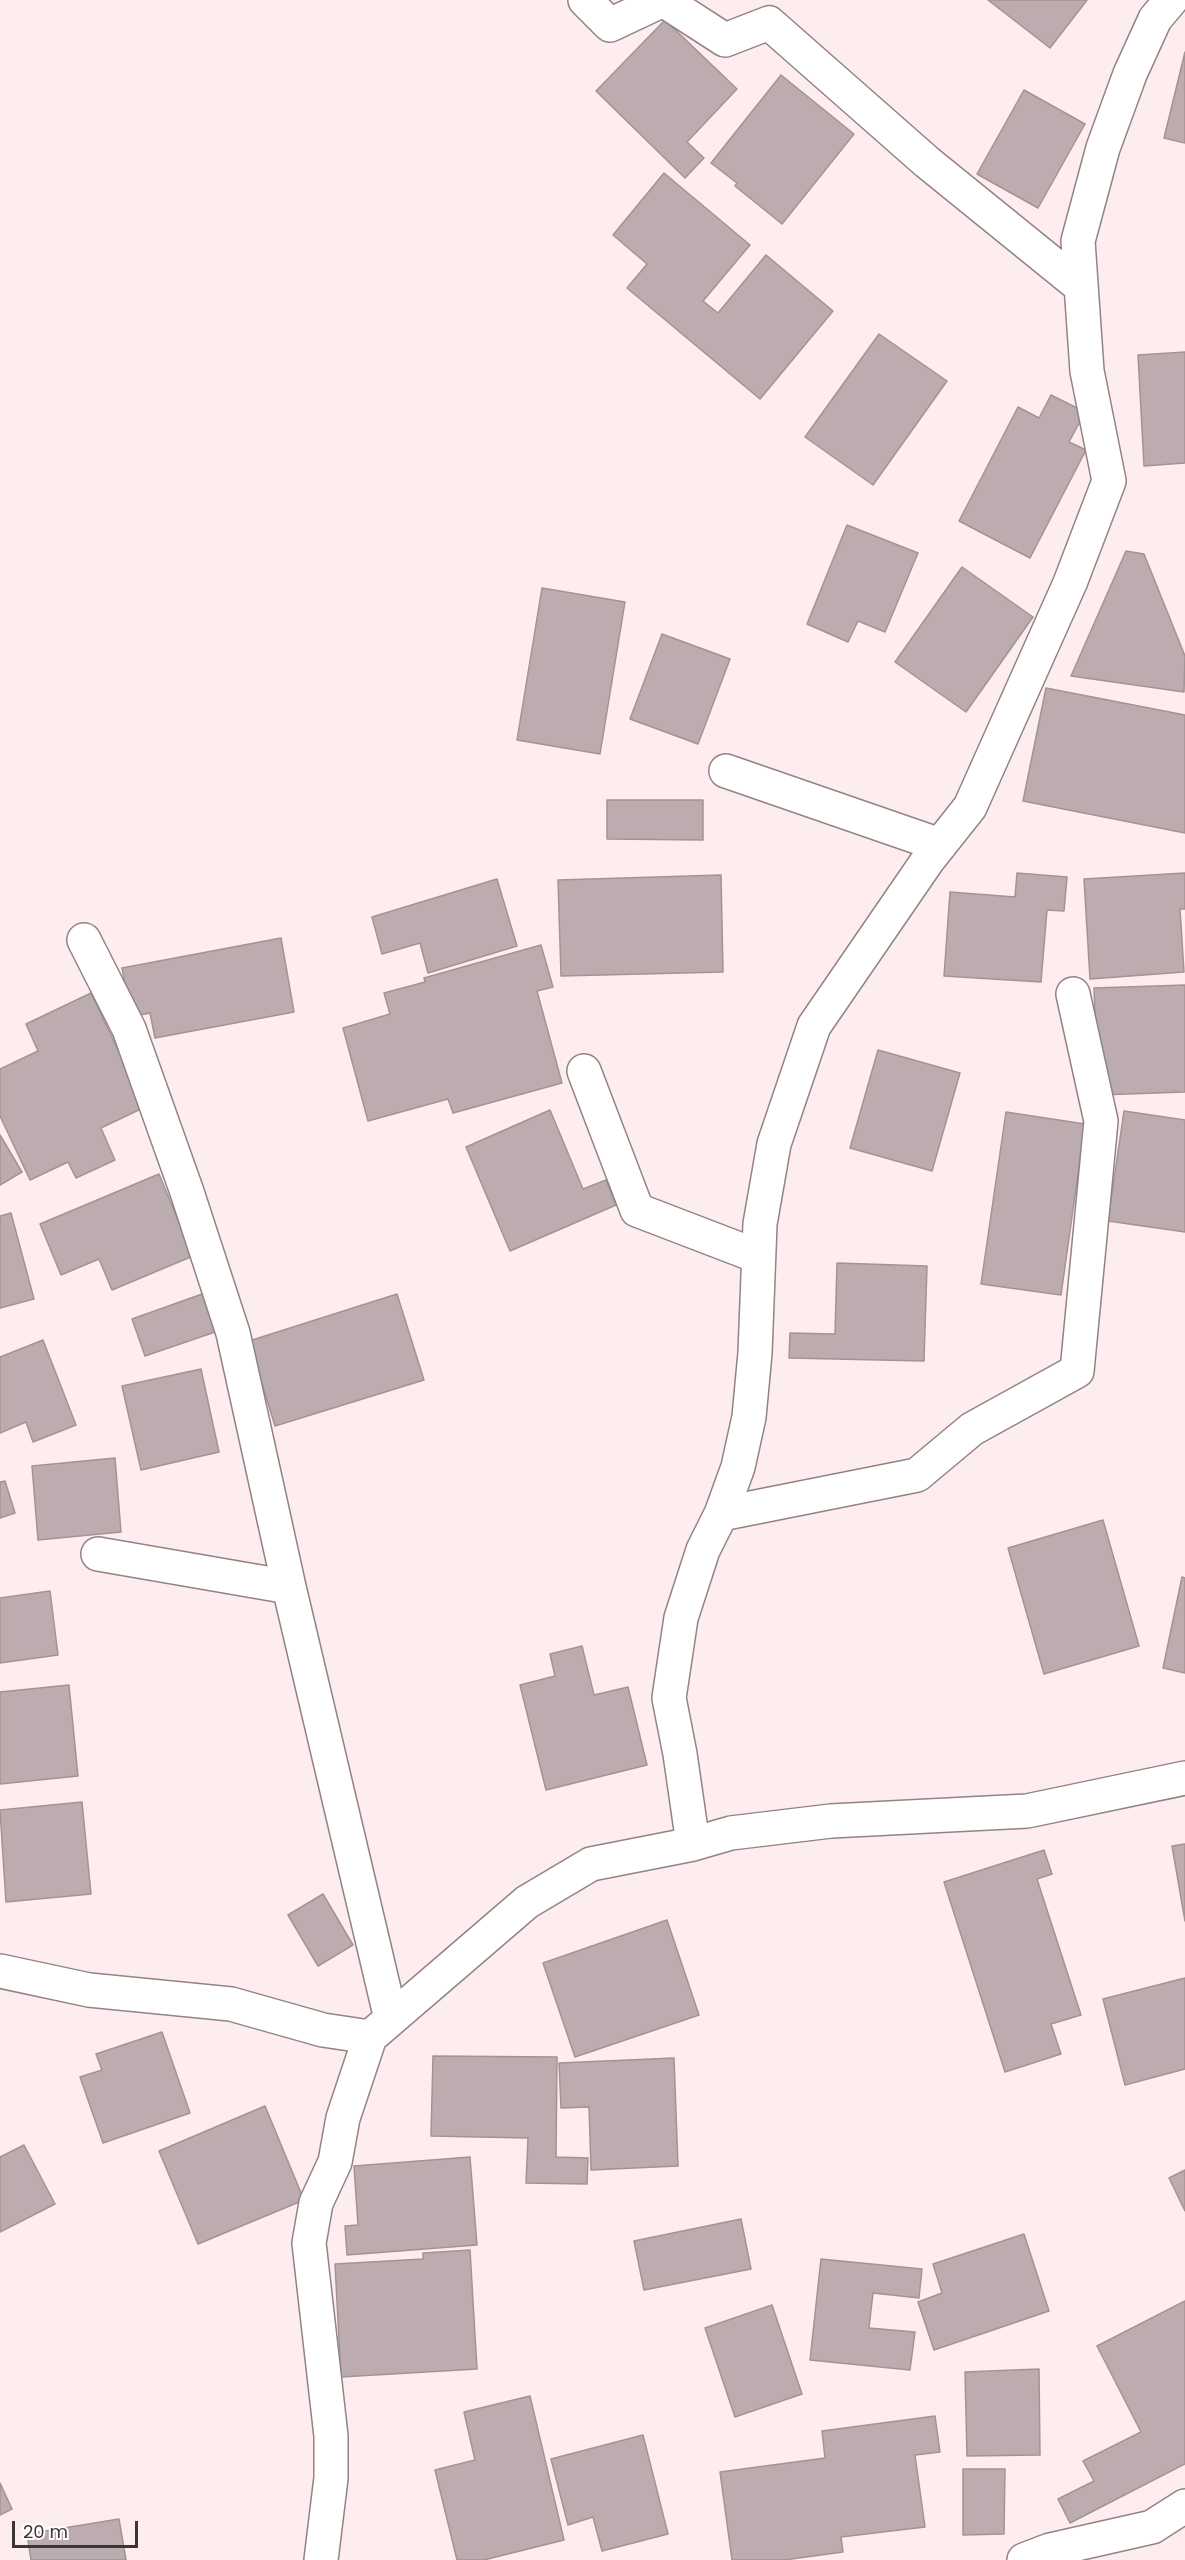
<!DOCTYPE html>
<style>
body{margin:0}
#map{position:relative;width:1185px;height:2560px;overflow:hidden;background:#feedef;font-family:Poppins,sans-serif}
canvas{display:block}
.scale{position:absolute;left:12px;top:2521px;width:126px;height:27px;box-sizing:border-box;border:3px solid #3c3536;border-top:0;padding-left:8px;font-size:18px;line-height:21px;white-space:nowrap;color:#3c3536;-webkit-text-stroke:4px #fff;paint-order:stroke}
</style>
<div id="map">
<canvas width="1185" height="2560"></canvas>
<div class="scale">20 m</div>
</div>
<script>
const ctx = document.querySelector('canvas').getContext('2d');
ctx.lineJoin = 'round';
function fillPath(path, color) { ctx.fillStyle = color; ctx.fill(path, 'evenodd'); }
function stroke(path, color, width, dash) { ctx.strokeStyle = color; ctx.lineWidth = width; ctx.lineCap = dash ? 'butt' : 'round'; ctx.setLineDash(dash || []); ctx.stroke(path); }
const building = new Path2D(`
 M988 0H1087L1050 48Z
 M665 20 737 89 687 142 704 158 685 178 596 91Z
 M1185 52V143L1164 138Z
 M781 75 854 134 782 224 735 186 737 183 711 163Z
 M1024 90 1085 124 1038 208 977 174Z
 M664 173 750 245 703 301 718 313 766 255 833 311 760 399 627 288 647 264 613 235Z
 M879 334 947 381 873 485 805 437Z
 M1185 352V463L1144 466 1138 355Z
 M1051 395 1085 412 1069 442 1086 450 1030 558 959 521 1018 407 1039 418Z
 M847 525 918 553 885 632 858 621 848 642 807 624Z
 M1126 551 1144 554 1185 656 1184 692 1071 676Z
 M962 567 1033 617 966 712 895 662Z
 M542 588 625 602 600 754 517 740Z
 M662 634 730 659 698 744 630 719Z
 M1046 688 1185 715V833L1023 801Z
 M607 800H703V840L607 839Z
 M1017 873 1067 877 1064 911 1047 910 1041 982 944 976 950 892 1015 897Z
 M1185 873V909H1180L1184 972 1090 979 1084 879Z
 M721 875 723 972 561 976 558 880Z
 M497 879 517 946 428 973 420 943 382 954 372 917Z
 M281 938 294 1012 155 1038 150 1013 131 1017 122 968Z
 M541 945 553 987 537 991 562 1083 453 1113 448 1099 368 1121 343 1028 390 1014 384 993 425 982 424 978Z
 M1185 985V1092L1098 1095 1094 988Z
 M91 993 145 1107 101 1128 115 1160 76 1178 68 1162 30 1180 0 1116V1069L38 1051 26 1024Z
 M878 1050 960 1073 932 1171 850 1148Z
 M550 1110 583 1189 606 1180 616 1205 510 1251 466 1147Z
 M1124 1111 1185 1120V1232L1108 1221Z
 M1006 1112 1085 1124 1061 1295 981 1284Z
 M0 1135 22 1172 0 1185Z
 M159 1174 193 1256 112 1290 99 1259 61 1275 40 1224Z
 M11 1213 34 1299 0 1308V1216Z
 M837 1263 927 1266 924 1361 789 1358 790 1333 835 1334Z
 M205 1293 218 1331 145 1356 132 1319Z
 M397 1294 424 1380 275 1426 249 1341Z
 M43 1340 76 1425 33 1442 26 1422 0 1433V1357Z
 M201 1369 219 1452 141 1470 122 1386Z
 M115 1458 121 1532 38 1540 32 1466Z
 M5 1481 15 1513 0 1518V1482Z
 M1103 1520 1139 1646 1044 1674 1008 1548Z
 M1182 1577 1185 1578V1673L1163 1668Z
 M50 1591 58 1655 0 1663V1598Z
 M582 1646 594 1695 628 1687 647 1765 546 1790 520 1685 555 1676 550 1654Z
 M69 1685 78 1776 0 1784V1692Z
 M82 1802 91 1894 6 1902 0 1810Z
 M1185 1844V1921L1172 1846Z
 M1044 1850 1052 1874 1037 1879 1081 2015 1051 2024 1061 2054 1005 2072 944 1882Z
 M323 1894 353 1945 318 1966 288 1915Z
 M667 1920 699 2015 575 2057 543 1963Z
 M1185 1978V2069L1125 2085 1103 1999Z
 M162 2032 190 2113 103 2143 80 2077 102 2070 96 2054Z
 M433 2056 557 2057 556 2157 588 2158 587 2184 526 2183 528 2138 431 2136Z
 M674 2058 678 2166 591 2170 589 2107 561 2108 559 2063Z
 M265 2106 304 2200 198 2244 159 2151Z
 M24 2145 55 2204 0 2232V2157Z
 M470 2157 477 2245 347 2255 345 2226 358 2225 354 2166Z
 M1185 2170V2211L1169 2178Z
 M741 2219 751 2269 644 2290 634 2241Z
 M1024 2234 1049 2311 934 2350 918 2302 942 2293 933 2264Z
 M470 2250 477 2369 341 2377 335 2264 423 2259V2253Z
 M821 2259 922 2269 919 2298 873 2293 869 2328 915 2332 910 2370 810 2360Z
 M1185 2301V2464L1070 2523 1058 2499 1094 2481 1083 2461 1141 2432 1097 2346Z
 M772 2305 802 2394 735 2417 705 2328Z
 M1039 2369 1040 2455 967 2456 965 2372Z
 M530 2396 564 2540 484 2560H457L435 2470 475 2460 464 2412Z
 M935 2416 940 2452 915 2455 925 2527 841 2537 843 2552 784 2560H732L720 2472 825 2458 822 2431Z
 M643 2435 668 2534 602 2551 593 2517 568 2525 551 2459Z
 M963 2469H1005L1004 2534 963 2535Z
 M0 2483 12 2509 0 2515Z
 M119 2519 126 2560H31L27 2534Z`);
const street = new Path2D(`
 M585 0 610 25 663 0 725 40 769 23 927 162 1080 286
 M726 771 940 845
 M84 940 129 1029 187 1192 233 1333 289 1587 391 2019
 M584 1071 637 1210 757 1256
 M721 1514 917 1475 972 1429 1077 1371 1101 1121 1073 994
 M98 1554 289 1587
 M693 1844 680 1754 669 1698 681 1618 703 1550 721 1514 738 1467 749 1417 755 1353 760 1224 774 1144 814 1026 928 860 970 807 1070 583 1109 481 1087 371 1078 241 1103 148 1130 74 1155 19 1171 0
 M0 1971 89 1990 231 2004 323 2030 370 2037
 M321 2560 331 2478V2436L309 2243 316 2203 335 2162 343 2118 370 2037 527 1902 591 1864 693 1844 731 1833 831 1821 1027 1811 1185 1778
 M1024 2560 1050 2550 1152 2527 1185 2506`);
fillPath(building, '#bcacaf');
stroke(building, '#a29395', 1.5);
stroke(street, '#928385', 36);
stroke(street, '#fff', 33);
</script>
